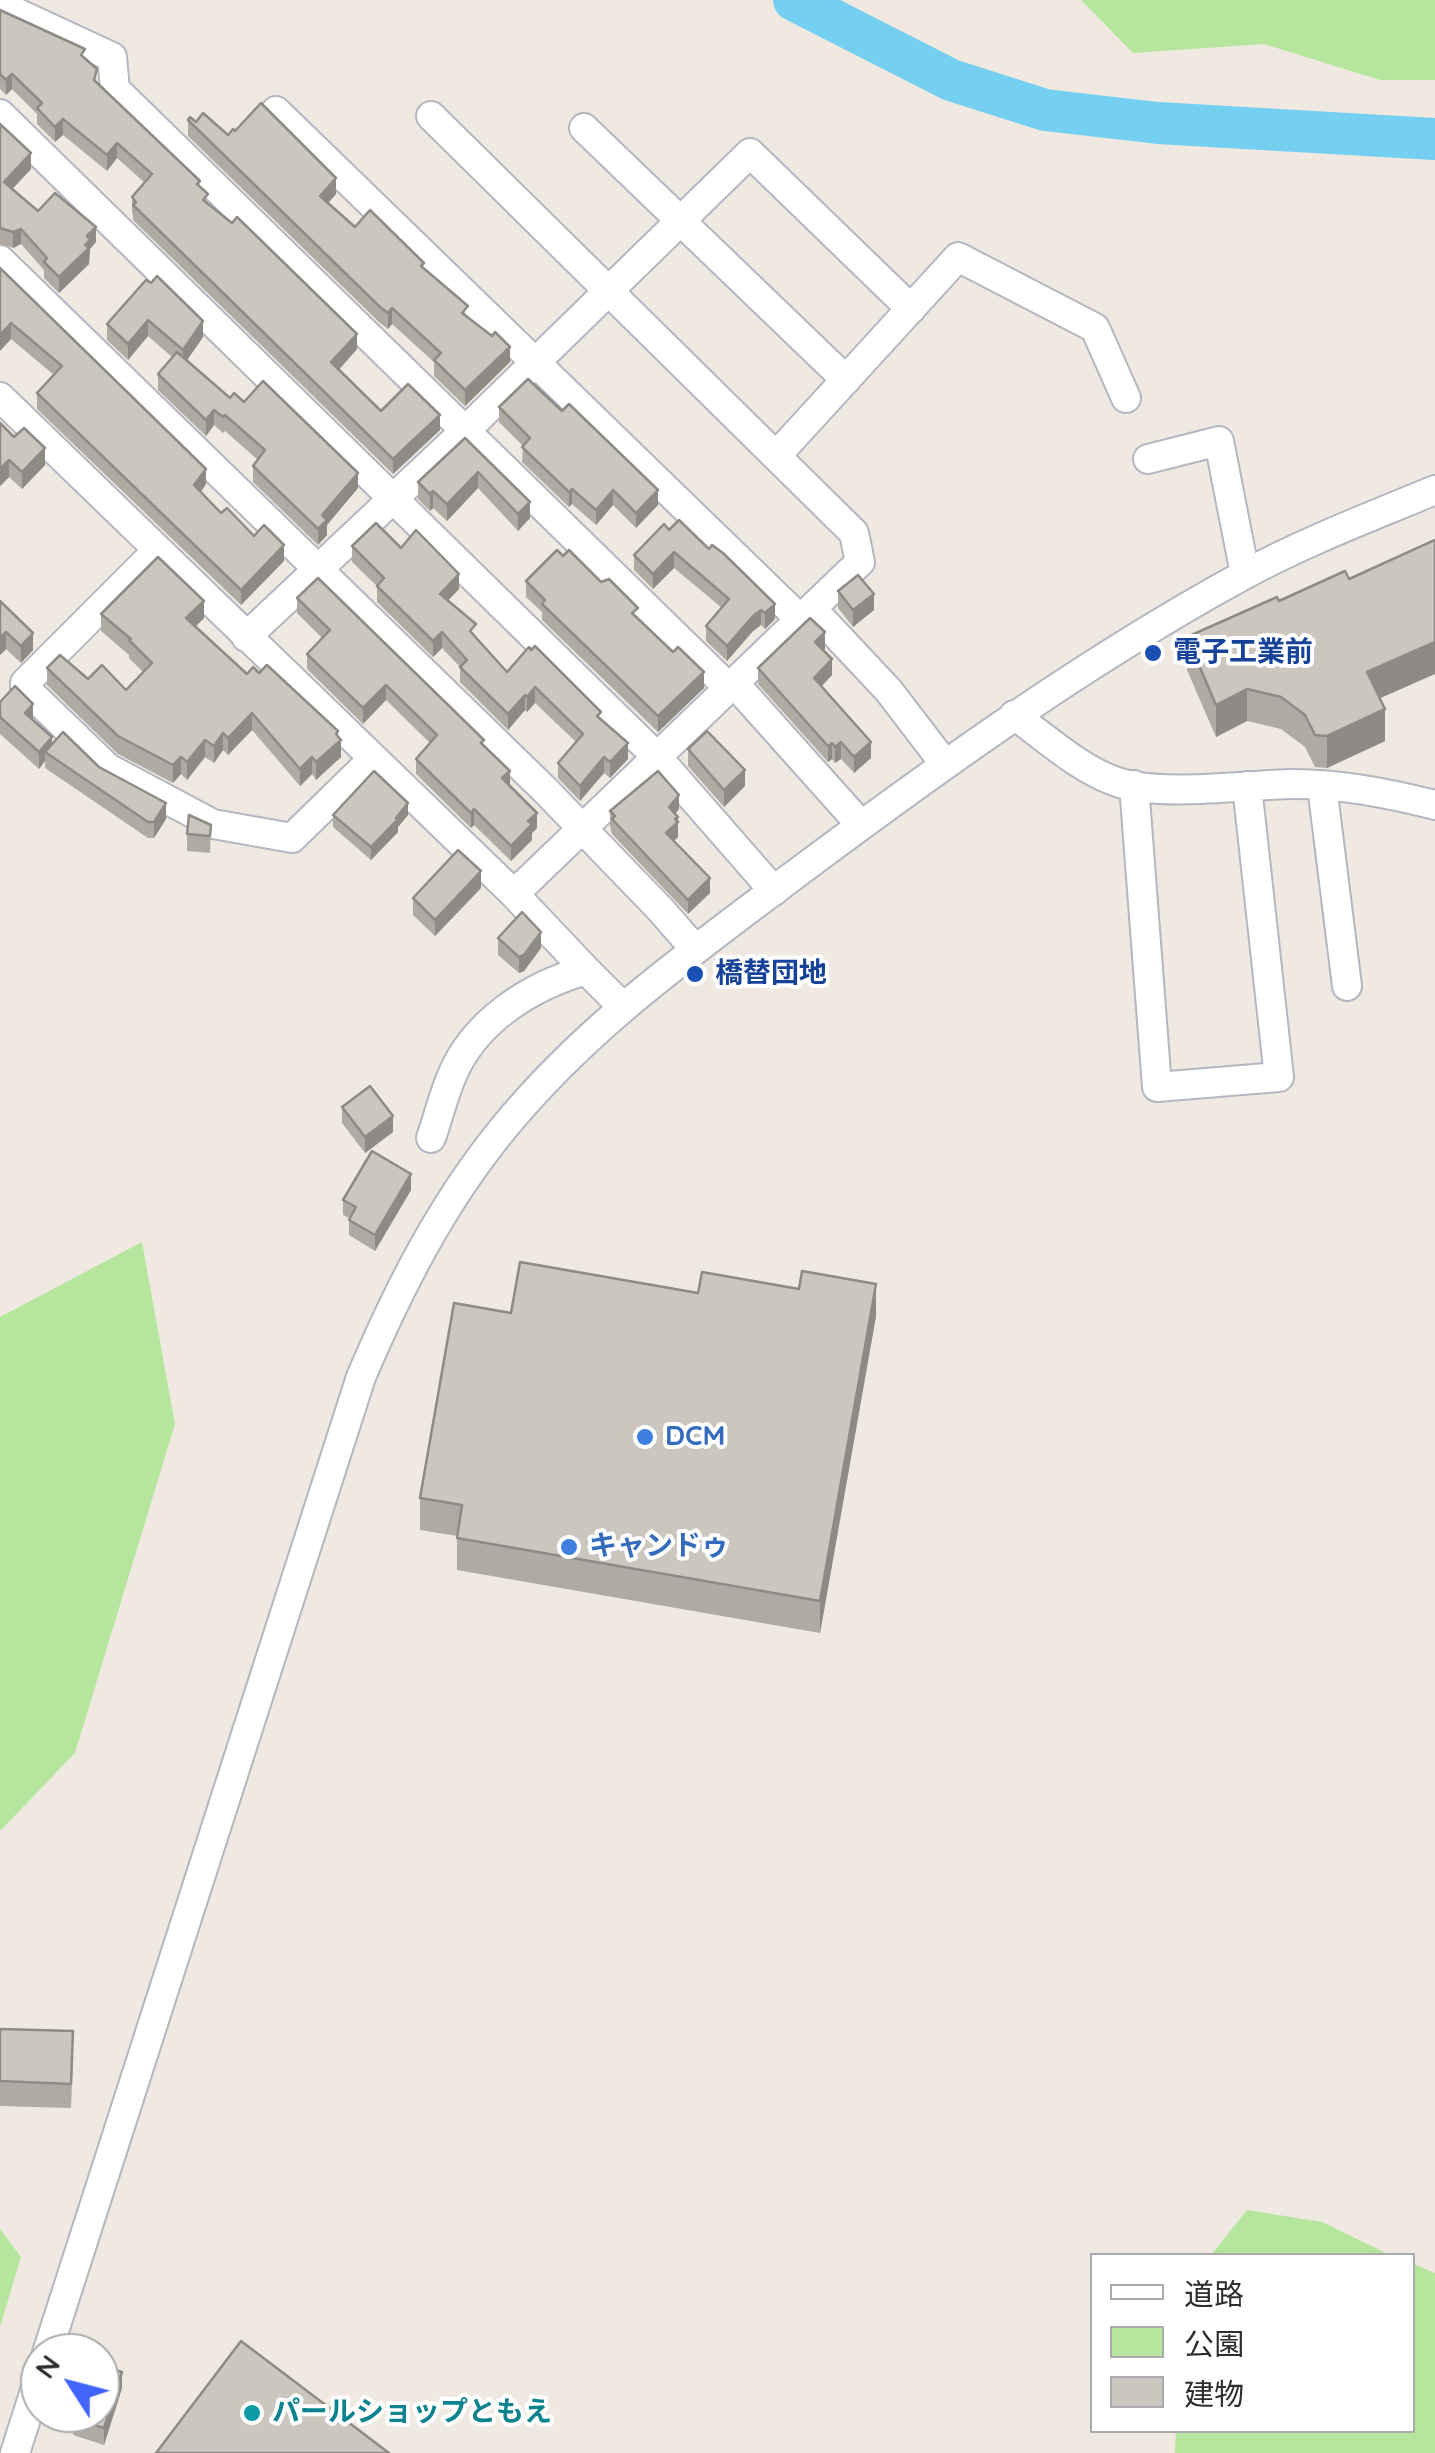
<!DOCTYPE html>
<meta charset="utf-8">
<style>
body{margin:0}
#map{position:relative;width:1435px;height:2453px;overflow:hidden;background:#efe9e1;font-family:Quicksand,"Noto Sans JP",sans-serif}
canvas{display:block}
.legend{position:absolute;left:1090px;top:2253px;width:325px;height:180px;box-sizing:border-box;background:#fff;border:2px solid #ababab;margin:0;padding:12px 18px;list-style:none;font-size:30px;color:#2e2e2e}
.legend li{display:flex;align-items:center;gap:20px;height:50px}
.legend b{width:50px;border:2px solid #ababab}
.north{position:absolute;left:20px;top:2333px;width:100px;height:100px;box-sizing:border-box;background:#fff;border:2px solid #ababab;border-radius:50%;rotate:306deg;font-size:28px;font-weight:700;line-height:40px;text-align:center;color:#2e2e2e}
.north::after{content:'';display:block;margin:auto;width:35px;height:45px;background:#4264fb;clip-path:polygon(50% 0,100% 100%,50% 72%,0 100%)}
</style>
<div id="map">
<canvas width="1435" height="2453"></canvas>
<ul class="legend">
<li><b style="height:12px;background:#fff"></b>道路</li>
<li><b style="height:28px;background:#b6e59e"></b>公園</li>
<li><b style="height:28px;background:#cbc7bf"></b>建物</li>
</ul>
<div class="north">N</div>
</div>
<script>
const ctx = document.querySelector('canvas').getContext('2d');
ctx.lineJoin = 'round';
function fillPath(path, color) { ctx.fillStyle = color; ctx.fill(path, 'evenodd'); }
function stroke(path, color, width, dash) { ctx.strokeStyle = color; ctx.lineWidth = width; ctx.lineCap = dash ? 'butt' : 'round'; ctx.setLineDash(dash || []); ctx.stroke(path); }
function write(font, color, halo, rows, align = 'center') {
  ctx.font = font + ' Quicksand,"Noto Sans JP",sans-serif'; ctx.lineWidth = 8; ctx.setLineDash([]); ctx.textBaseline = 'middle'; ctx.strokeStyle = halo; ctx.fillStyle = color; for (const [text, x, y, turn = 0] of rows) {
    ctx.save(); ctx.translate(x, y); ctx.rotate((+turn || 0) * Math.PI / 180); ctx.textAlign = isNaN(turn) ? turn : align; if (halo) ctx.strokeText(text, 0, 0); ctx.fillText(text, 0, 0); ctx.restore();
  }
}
const green = new Path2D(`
 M1081 0H1435V80H1380L1264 44 1133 53Z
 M142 1242 175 1424 75 1753 0 1831V1317Z
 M1247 2210 1322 2222 1390 2255H1211Z
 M0 2229 21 2257 0 2327Z
 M1413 2264 1435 2273V2453H1175L1176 2431 1412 2430Z`);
const river = new Path2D(`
 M794 0 951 80 1045 110 1158 123 1435 139`);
const minor = new Path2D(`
 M0 5 112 57 115 89 729 688
 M276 111 800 619
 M0 114 657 757 774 891
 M431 116 854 533 860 562 514 894
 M584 128 846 380
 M0 260 545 790 660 909 695 949
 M0 397 514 894 586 970
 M776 456 958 257 1095 328 1126 398
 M1148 459 1219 441 1245 574
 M158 550 25 683V688L108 768 213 824 292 838 373 759
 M813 610 889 691 944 763
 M246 637 465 431 750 153 911 309
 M734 683 861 825
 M1014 715C1046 738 1079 769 1117 782 1162 797 1243 785 1292 784 1341 784 1387 793 1435 805
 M1134 785 1157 1087 1279 1077 1247 786
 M1322 786 1347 986
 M431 1138C438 1118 443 1097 451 1078 473 1022 530 986 586 970L622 1006
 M47 2353 361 1377C399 1288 441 1205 502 1130 583 1030 684 958 785 882 932 772 1081 664 1242 576 1304 542 1370 517 1435 490
 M15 2453 40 2375`);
const wall = new Path2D(`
 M0 10 85 58 97 83 200 186 208 204 357 349 339 370 381 411 440 430 393 474 133 220V214L132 213V197L145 183 117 158 107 171 63 135 55 142 37 124V114L12 89 6 95 0 89Z
 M188 120 228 135 336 194 328 203 355 227 424 268 510 362 465 406 434 376V362L392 324 388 329 380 323 188 136Z
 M0 124 31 169 12 189 38 211 96 242 90 249 89 264 59 293 44 278V270L21 244 13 248 0 244Z
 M0 268 206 484 201 492 221 513 254 536 284 561 241 605 37 409V393L54 375 11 339Z
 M146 280 203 337 187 360 230 398 358 488 327 525V535L318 545 253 482V466L258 460 225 431 223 433 214 425 206 436 158 390V374L172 357 148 336 128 360 107 340V324Z
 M499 407 658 505 636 528 613 505 596 525 572 504 569 507 522 462 523 446 499 422Z
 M14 437 45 465 22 489 9 477 0 486Z
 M465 438 530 518 518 531 478 488 447 521 433 508 430 511 418 499V482Z
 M664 524 775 619 765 629 761 625 753 631 727 661 706 641V626L722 608 674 568 653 589 634 570V555Z
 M352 546 401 548 459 589 448 600 476 637 507 672 601 720 628 759 610 778 604 773 580 801 558 778V763L576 742 535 703 527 712 525 710 508 730 460 682V667L442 648 433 657 377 602V586L352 562Z
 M1349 579 1380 699 1385 741 1327 768 1315 767 1305 747 1281 729 1247 721 1216 737 1187 670V637L1279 601Z
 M526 581 638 619 673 652 704 688 658 732 542 620V612L526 597Z
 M838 591 874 610 853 627 838 608Z
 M297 598 484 746 537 828 532 833V840L511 861 474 825 471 828 416 774V759L430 743 386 700 363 724 307 669V654L322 638 297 613Z
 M0 601 33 650 21 663 6 649 0 655Z
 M101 614 204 618 195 627 247 674 338 737 341 757 316 780 312 774 300 786 252 730 228 755 223 750 214 763 205 757 187 780 181 774 173 783 118 754 47 685V668L126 690 143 672 129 658V655L101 631Z
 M825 649 823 650 832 675 822 686 871 758 854 773 841 759 835 763 832 759 828 762 758 684V668Z
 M0 702 33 720 52 744 99 767 166 819 154 838H148L45 768V761L39 769 0 734Z
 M688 749 745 786 724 807 688 766Z
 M679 809 675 814 678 817V837L674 841 710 893 688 914 612 834 610 826V811Z
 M333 815H408L398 827V832L371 860 333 827Z
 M211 825 210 853 187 851V834Z
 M481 888 435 936 413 915V898Z
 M498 938 541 948 524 971 519 973 498 955Z
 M342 1107 393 1132 365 1153 342 1123Z
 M411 1190 375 1251 349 1235V1218L343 1215V1200Z
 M698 1293 876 1316 820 1633 457 1570V1536L420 1530V1498L511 1313Z
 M0 2029 73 2055 71 2108 0 2106Z
 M122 2388 104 2445 73 2435V2419Z`);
const shadedWall = new Path2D(`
 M12 74V89L6 95V80Z
 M63 119V135L55 142V127Z
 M117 143V158L107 171V155Z
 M31 153V169L4 198V182Z
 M336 178V194L320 212V196Z
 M96 227V242L90 249 89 264 59 293V277L87 236Z
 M21 229V244L13 248V232Z
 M392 308V324L388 329V313Z
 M148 320V336L128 360V344Z
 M203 321V337L183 366V350Z
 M11 323V339L0 351V335Z
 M357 334V349L331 378V362Z
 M510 347V362L465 406V390Z
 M214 410V425L206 436V420Z
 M440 415V430L393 474V459Z
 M45 448V465L22 489V472Z
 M9 460V477L0 486V469Z
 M206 469V484L194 501V485Z
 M478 472V488L447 521V504Z
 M358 473V488L327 525V535L318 545V529L322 515Z
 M572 489V504L569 507V492Z
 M613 490V505L596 525V510Z
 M658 490V505L636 528V513Z
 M433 491V508L430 511V494Z
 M530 502V518L518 531V514Z
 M284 545V561L241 605V590Z
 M674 552V568L653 589V574Z
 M459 574V589L440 609V594Z
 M874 594V610L853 627V610Z
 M204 601V618L186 636V618Z
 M775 604V619L765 629V613Z
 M761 610V625L753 631 727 661V646L753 616Z
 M6 632V649L0 655V638Z
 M442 632V648L433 657V641Z
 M825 632V649L815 658V642Z
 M33 633V650L21 663V646Z
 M1435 642V674L1367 704V672Z
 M832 659V675L814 694V678Z
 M704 672V688L658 732V716Z
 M386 685V700L363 724V708Z
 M535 687V703L527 712V697Z
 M1247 689V721L1216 737V705Z
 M525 695V710L508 730V714Z
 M33 704V720L25 713Z
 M1385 709V741L1327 768V736Z
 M252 713V730L228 755V738Z
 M338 731V742L341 740V757L316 780V762Z
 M223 733V750L214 763V746Z
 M52 737V754L45 752V761L39 769V752Z
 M205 740V757L187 780V762Z
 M841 742V759L835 763V747Z
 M871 742V758L854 773V757Z
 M628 743V759L610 778V762Z
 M832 743V759L828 762V746Z
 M181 757V774L173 783V765Z
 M312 757V774L300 786V769Z
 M604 757V773L580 801V786Z
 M745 770V786L724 807V790Z
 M510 771V786L502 778Z
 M679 795V809L669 821V807Z
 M166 803V819L154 838V822Z
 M408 803V815L398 827V832L371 860V847Z
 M474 809V825L471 828V813Z
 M537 813V828L532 833V840L511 861V846L528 821Z
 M678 817V837L666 848V833Z
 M481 871V888L435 936V920Z
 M710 878V893L688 914V900Z
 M541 932V948L524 971 519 973V957Z
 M393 1116V1132L365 1153V1137Z
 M411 1174V1190L375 1251V1235Z
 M876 1284V1316L820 1633V1601Z
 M122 2372V2388L104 2445V2428Z`);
const building = new Path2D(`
 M0 10 85 49 81 55 97 69 94 80 200 181 197 184 208 194 203 200 232 223 237 217 357 334 331 362 381 411 408 384 440 415 393 459 133 205 136 202 132 197 152 174 117 143 107 155 63 119 55 127 37 108 42 103 12 74 6 80 0 74Z
 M261 103 336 178 320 196 355 227 370 210 424 263 421 266 468 306 462 313 492 336 495 332 510 347 465 390 434 360 441 353 392 308 388 313 380 307 188 120 190 117 196 122 203 113 228 135 233 129 235 131Z
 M0 124 31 153 4 182 38 211 55 193 96 227 87 236 90 240 85 245 89 248 59 277 44 262 47 258 21 229 13 232 0 228Z
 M0 268 206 469 194 485 221 513 227 508 254 536 264 525 284 545 241 590 37 393 62 366 11 323 0 335Z
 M157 276 203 321 183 350 148 320 128 344 107 324 146 280 151 283Z
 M177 352 230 398 234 393 244 402 263 381 358 473 322 515 327 520 318 529 253 466 265 450 225 415 223 417 214 410 206 420 158 374Z
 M528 379 562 411 569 404 658 490 636 513 613 490 596 510 572 489 569 492 522 447 530 438 499 407Z
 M0 423 14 437 24 428 45 448 22 472 9 460 0 469Z
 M465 438 530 502 518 514 478 472 447 504 433 491 430 494 418 482Z
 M679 520 709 549 712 545 723 553 775 604 765 613 761 610 753 616 727 646 706 626 729 599 674 552 653 574 634 555 664 524 669 530Z
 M376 523 401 548 416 530 459 574 440 594 476 624 470 631 507 672 529 647 531 650 535 646 601 712 597 716 628 743 610 762 604 757 580 786 558 763 583 734 535 687 527 697 525 695 508 714 460 667 467 660 442 632 433 641 377 586 384 578 352 546Z
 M1435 540V642L1367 672 1385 709 1327 736 1315 735 1305 715 1281 697 1247 689 1216 705 1187 637 1277 597 1279 601 1345 571 1349 579Z
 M557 550 563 556 569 550 601 582 609 579 638 608 632 613 673 652 678 647 704 672 658 716 542 604 545 600 526 581Z
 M158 557 204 601 186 618 247 674 253 667 259 673 267 665 338 731 336 734 341 740 316 762 312 757 300 769 252 713 228 738 223 733 214 746 205 740 187 762 181 757 173 765 118 736 47 668 60 655 88 679 102 665 126 690 152 663 129 640 131 639 101 614Z
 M858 575 874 594 853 610 838 591Z
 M318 578 484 740 481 743 510 771 502 778 537 813 528 821 532 824 511 846 474 809 471 813 416 759 437 735 386 685 363 708 307 654 330 630 297 598Z
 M0 601 33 633 21 646 6 632 0 638Z
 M810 618 825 632 815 642 832 659 814 678 871 742 854 757 841 742 835 747 832 743 828 746 758 668Z
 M15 686 33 704 25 713 52 737 39 752 0 717V702Z
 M707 731 745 770 724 790 688 749Z
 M63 732 99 767 166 803 154 822H148L45 752Z
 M374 771 408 803 396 818 398 819 371 847 333 815Z
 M658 771 679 795 669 807 678 817 675 819 678 822 666 833 710 878 688 900 612 819 615 816 610 811Z
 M189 815 211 825 210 836 187 834Z
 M458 850 481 871 435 920 413 898Z
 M522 912 541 932 524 955 519 957 498 938Z
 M370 1086 393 1116 365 1137 342 1107Z
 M372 1151 411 1174 375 1235 349 1220 356 1207 343 1200Z
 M520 1262 698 1293 702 1272 799 1289 802 1271 876 1284 820 1601 457 1538 462 1505 420 1498 454 1303 511 1313Z
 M0 2029 73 2031 71 2084 0 2081Z
 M241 2341 389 2453H156Z
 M100 2365 122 2372 104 2428 73 2419 75 2413H100Z`);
const markers = [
 [1153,653,10,"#1a4fb4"],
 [695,974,10,"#1a4fb4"],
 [645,1437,10,"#3f7fe0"],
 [569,1547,10,"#3f7fe0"],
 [252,2413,10,"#0f9aa8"]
];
const transitNames = [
 ["電子工業前",1173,653],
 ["橋替団地",715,974]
];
const shopNames = [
 ["DCM",665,1437],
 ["キャンドゥ",589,1547]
];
const cultureNames = [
 ["パールショップともえ",272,2413]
];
fillPath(green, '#b6e59e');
stroke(river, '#75cff0', 42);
stroke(minor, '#b4b7c1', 32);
stroke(minor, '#fff', 28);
fillPath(wall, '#afaba4');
fillPath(shadedWall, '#8e8b86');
fillPath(building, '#cbc7bf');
stroke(building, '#8e8b86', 2.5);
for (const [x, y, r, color] of markers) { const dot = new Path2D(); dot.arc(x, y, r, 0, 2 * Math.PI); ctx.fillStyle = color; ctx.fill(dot); stroke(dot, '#fff', 4); }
write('bold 28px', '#164399', '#fff', transitNames, 'left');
write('bold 28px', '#366cbe', '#fff', shopNames, 'left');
write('bold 28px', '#0d838f', '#fff', cultureNames, 'left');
</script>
